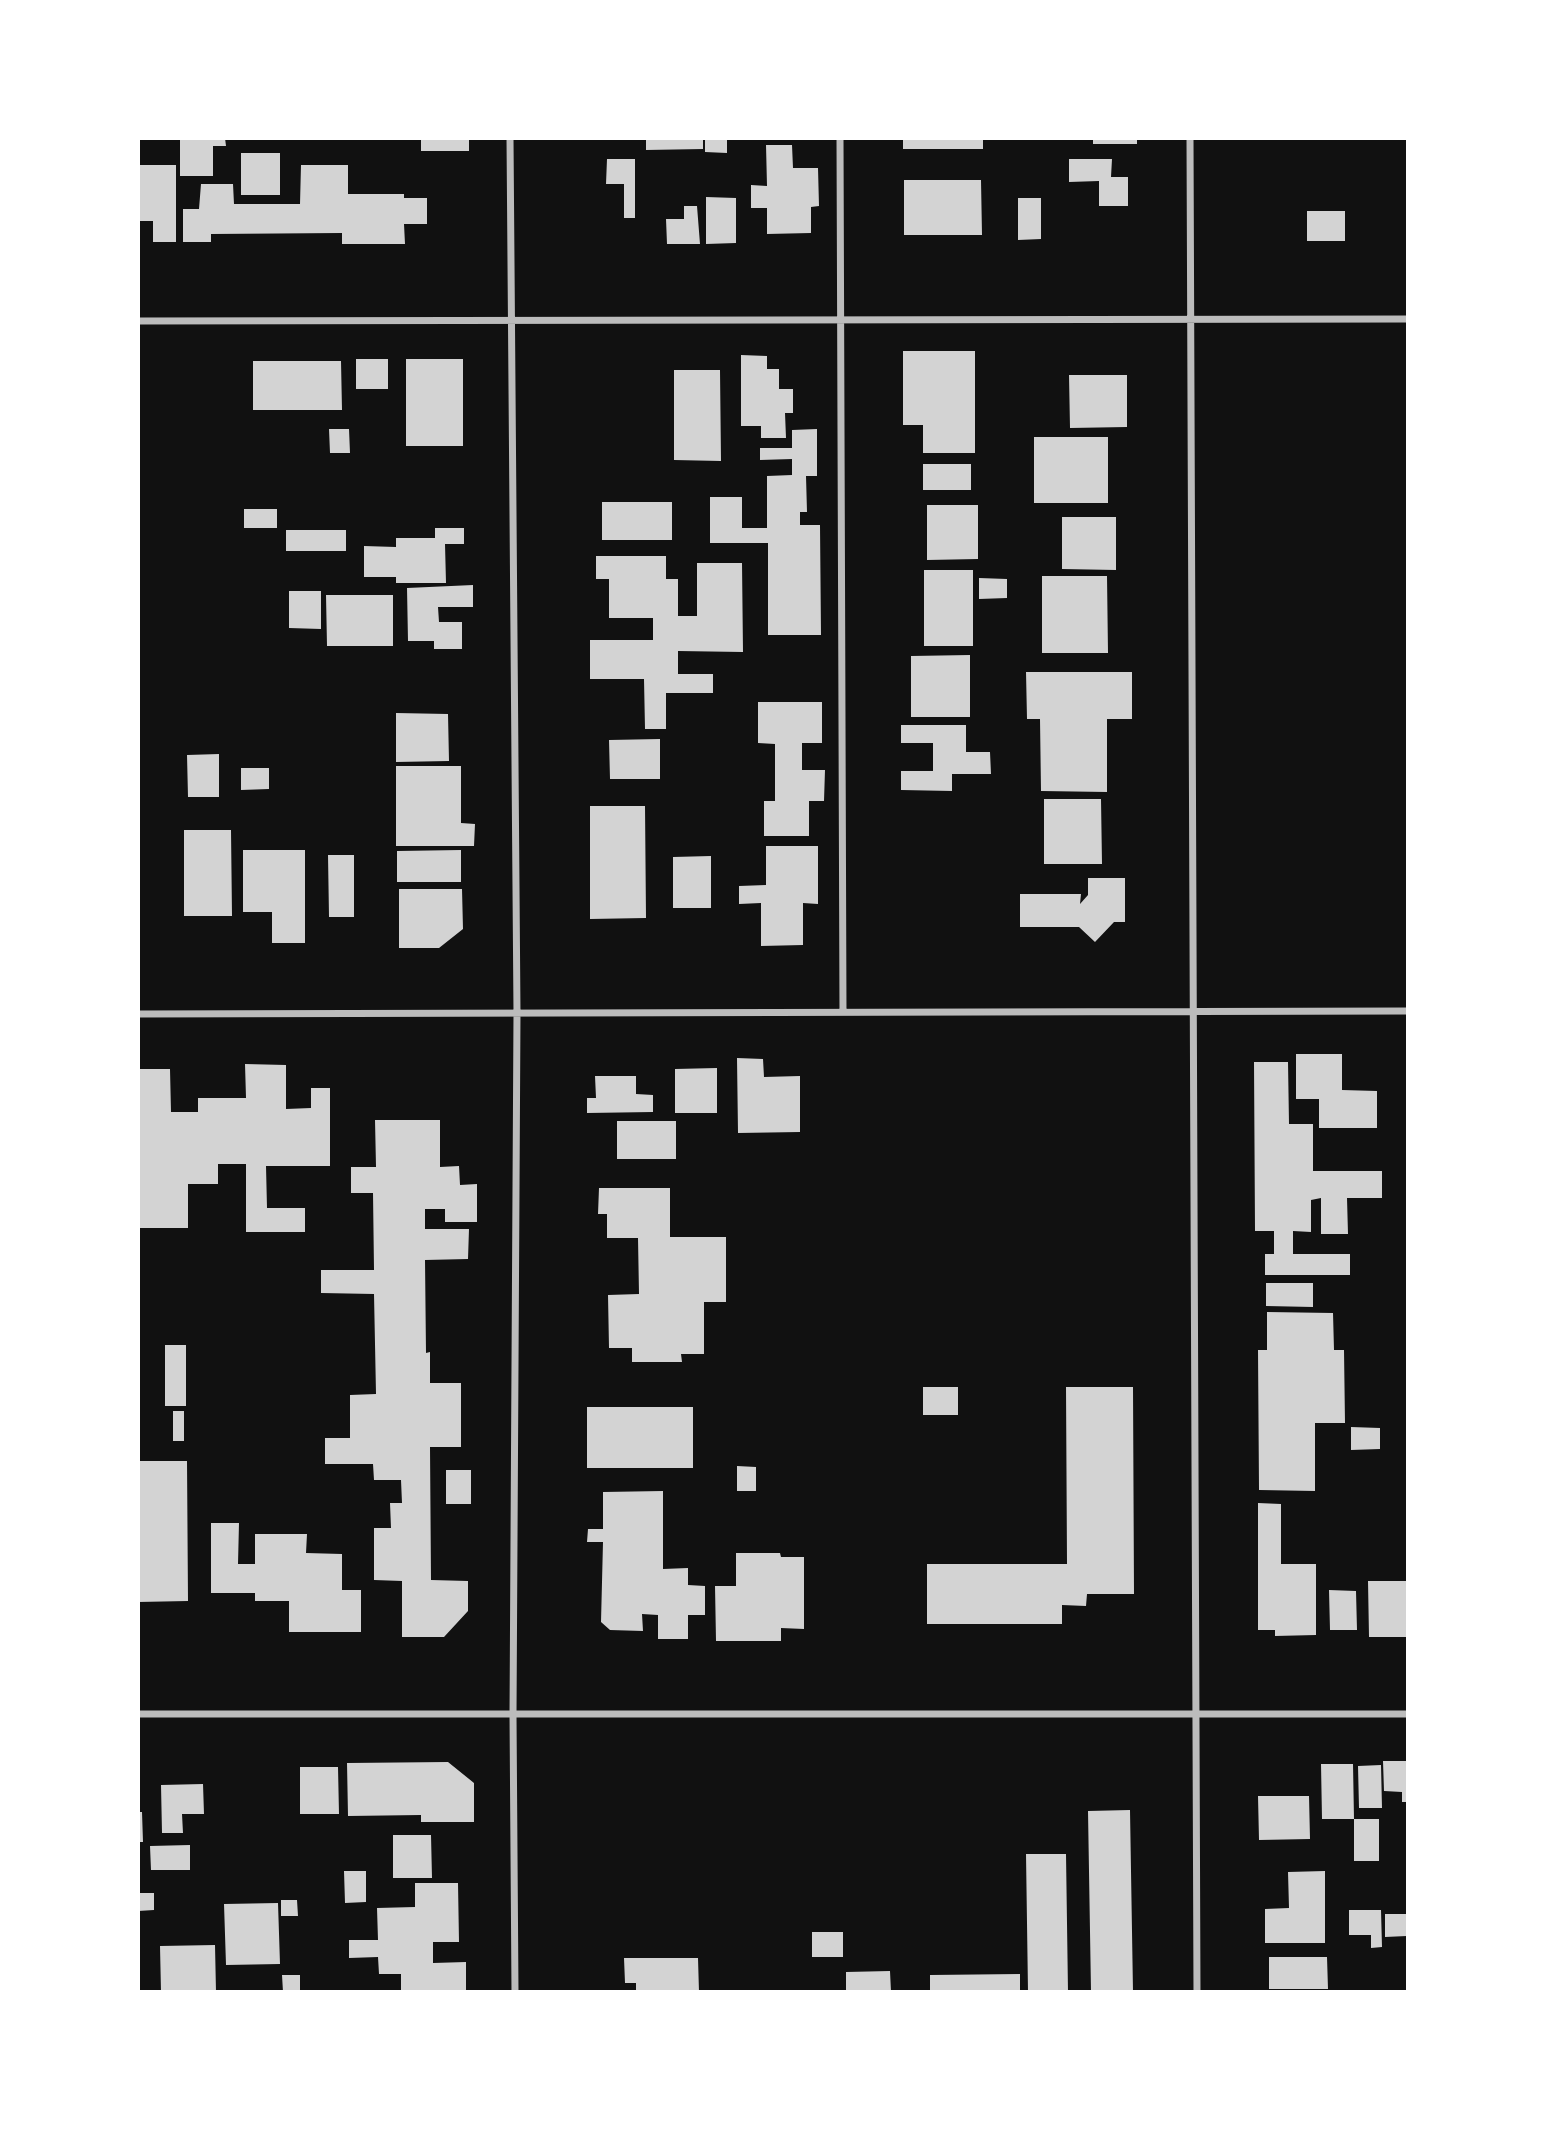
<!DOCTYPE html>
<style>
body{margin:0}
#map{position:relative;width:1546px;height:2130px;overflow:hidden;background:#111;font-family:Quicksand,sans-serif}
canvas{display:block}
.frame{position:absolute;inset:0;border:140px solid #fff;pointer-events:none}
</style>
<div id="map">
<canvas width="1546" height="2130"></canvas>
<div class="frame"></div>
</div>
<script>
const ctx = document.querySelector('canvas').getContext('2d');
ctx.lineJoin = 'round';
function fillPath(path, color) { ctx.fillStyle = color; ctx.fill(path, 'evenodd'); }
function stroke(path, color, width, dash) { ctx.strokeStyle = color; ctx.lineWidth = width; ctx.lineCap = dash ? 'butt' : 'round'; ctx.setLineDash(dash || []); ctx.stroke(path); }
const building = new Path2D(`
 M180 138H225L226 146H213V176H180Z
 M421 138H469V151H421Z
 M646 138H703V149L646 150Z
 M705 138H727V153L705 152Z
 M903 138H983V149H903Z
 M1093 138H1137V144H1093Z
 M766 145H792L793 168H818L819 206 811 207V233L767 234V208H751V185L767 186Z
 M241 153H280V195H241Z
 M607 159H635V218H624V184H606Z
 M1069 159H1112L1111 177H1128V206H1099V181L1069 182Z
 M138 165H176V242H153V221H138Z
 M301 165H348V194H404V198H427V224H404L405 244H342V233L211 234V242H183V209H199L201 184H233L234 204H300Z
 M904 180H981L982 235H904Z
 M706 197 736 198V243L706 244Z
 M1018 198H1041V239L1018 240Z
 M684 206H697L700 244H667L666 219H684Z
 M1307 211H1345V241H1307Z
 M903 351H975V453H923V425H903Z
 M741 355 767 356V369H779V389H793V413H785L786 438H761V426H741Z
 M356 359H388V389H356Z
 M406 359H463V446H406Z
 M253 361H341L342 410H253Z
 M674 370H720L721 461 674 460Z
 M1069 375H1127V427L1070 428Z
 M329 429H349L350 453H330Z
 M817 429V476H806L807 512H800V525H820L821 635H768V543H710V497H742V528H767V476L792 475V459L760 460V448H792V430Z
 M1034 437H1108V503H1034Z
 M923 464H971V490H923Z
 M602 502H672V540H602Z
 M927 505H978V559L927 560Z
 M244 509H277V528H244Z
 M1062 517H1116V570L1062 569Z
 M435 528H464V544H445L446 583H396V577H364V546L396 547V538H435Z
 M286 530H346V551H286Z
 M596 556H666V579H678V616H697V563H742L743 652 678 651V674H713V693H666V729H645L644 679H590V640H653V618H609V579H596Z
 M924 570H973V646H924Z
 M1042 576H1107L1108 653H1042Z
 M979 578 1007 579V598L979 599Z
 M473 585V607H438L439 622H462V649H434V641H408L407 588Z
 M289 591H321V629L289 628Z
 M326 595H393V646H327Z
 M970 655V717H911V656Z
 M1026 672H1132V719H1107V792L1041 791 1040 719H1027Z
 M758 702H822V743H802V770H825L824 801H809V836H764V801H775V744L758 743Z
 M396 713 448 714 449 761 396 762Z
 M901 725H966V752H990L991 774H952V791L901 790V771H933V743H901Z
 M660 739V779H610L609 740Z
 M219 754V797H188L187 755Z
 M396 766H461V823L475 824 474 846H396Z
 M241 768H269V789L241 790Z
 M1044 799H1101L1102 864H1044Z
 M590 806H645L646 918 590 919Z
 M184 830H231L232 916H184Z
 M766 846H818V904L803 903V945L761 946V903L739 904V886L766 885Z
 M243 850H305V943H272V912H243Z
 M461 850V882H397V851Z
 M328 855H354V917H329Z
 M711 856V908H673V857Z
 M1088 878H1125V922H1114L1095 942 1079 927H1020V894H1081L1080 904 1088 895Z
 M399 889H462L463 929 439 948H399Z
 M1296 1054H1342V1090L1377 1091V1128H1319V1099H1296Z
 M737 1058 763 1059 764 1077 800 1076V1132L738 1133Z
 M1254 1062H1288L1289 1124H1313V1171H1382V1198H1347L1348 1234H1321V1198L1311 1200V1232L1293 1231V1254H1350V1275H1265V1254H1274V1231H1255Z
 M245 1064 286 1065V1109L311 1108V1088H330V1166H266L267 1208H305V1232H246V1164H218V1184H188V1228H138V1069H170L171 1112H198V1098H246Z
 M717 1068V1113H675V1069Z
 M595 1076H636V1094L653 1095V1112L587 1113V1098H596Z
 M375 1120H440V1167L459 1166 460 1185 477 1184V1222H445V1209H425V1229H469L468 1259 425 1260 426 1353 430 1352V1383H461V1447H430L431 1580 468 1581V1611L444 1637H402V1581L374 1580V1528H391L390 1503H402L401 1480H374L373 1464H325V1438H350V1395L376 1394 374 1294 321 1293V1270H374L373 1193H351V1167H376Z
 M617 1121H676V1159H617Z
 M599 1188H670V1237H726V1302H704V1354H681L682 1362H632V1348H609L608 1295 639 1294 638 1238H607V1214H598Z
 M1266 1283H1313V1307L1266 1306Z
 M1267 1312 1333 1313 1334 1350H1344L1345 1423H1315V1491L1259 1490 1258 1350H1267Z
 M165 1345H186V1406H165Z
 M923 1387H958V1415H923Z
 M1066 1387H1133L1134 1594H1087L1086 1606 1062 1605V1624H927V1564H1067Z
 M587 1407H693V1468H587Z
 M173 1411H184V1441H173Z
 M1351 1427 1380 1428V1449L1351 1450Z
 M138 1461H187L188 1601 138 1602Z
 M737 1466 756 1467V1491H737Z
 M446 1470H471V1504H446Z
 M663 1491V1569L688 1568V1585L705 1586V1615H688V1639H658V1615L642 1614 643 1631 610 1630 601 1622 603 1542H587L588 1529H603V1492Z
 M1258 1503 1281 1504V1564H1316V1635L1275 1636V1630H1258Z
 M211 1523H239L238 1564H255V1534H307L306 1553 342 1554V1590H361V1632H289V1601H255V1593H211Z
 M736 1553H780L781 1557H804V1629L781 1628V1641H716L715 1586H736Z
 M1368 1581H1408V1637H1369Z
 M1329 1590 1356 1591 1357 1630H1330Z
 M1383 1761H1408V1802H1402V1792L1384 1791Z
 M448 1762 474 1783V1822H421V1815L348 1816 347 1763Z
 M1321 1764H1353L1354 1819H1379V1861H1354V1819H1322Z
 M1381 1765 1382 1808H1359L1358 1766Z
 M300 1767H338L339 1814H300Z
 M203 1784 204 1814H182L183 1833H162L161 1785Z
 M1258 1796H1309L1310 1839 1259 1840Z
 M1130 1810 1133 1992H1091L1088 1811Z
 M138 1812H142L143 1842H138Z
 M393 1835H431L432 1878H393Z
 M190 1845V1870H151L150 1846Z
 M1026 1854H1066L1068 1992H1028Z
 M344 1871H366V1902L345 1903Z
 M1325 1871V1943H1265V1909L1289 1908 1288 1872Z
 M415 1883H458L459 1942H433V1963L466 1962V1992H401V1974H379L378 1957 349 1958V1940H378L377 1908 415 1907Z
 M138 1893H154V1910L138 1911Z
 M281 1900H297L298 1916H281Z
 M278 1903 280 1964 226 1965 224 1904Z
 M1349 1910H1381L1382 1947 1371 1948V1935H1349Z
 M1385 1914H1407V1936L1385 1937Z
 M812 1932H843V1957H812Z
 M215 1945 216 1992H161L160 1946Z
 M1269 1957H1327L1328 1989H1269Z
 M624 1958H698L699 1992H636V1983H625Z
 M890 1971 891 1992H846V1972Z
 M1020 1974V1992H930V1975Z
 M282 1975H300V1992H283Z`);
const minor = new Path2D(`
 M510 138 517 1013 513 1714 515 1992
 M840 138 843 1012
 M1190 138 1197 1992
 M138 321 1408 319
 M138 1014 1408 1011
 M138 1714H1408`);
fillPath(building, '#d3d3d3');
stroke(minor, '#bcbcbc', 7);
</script>
